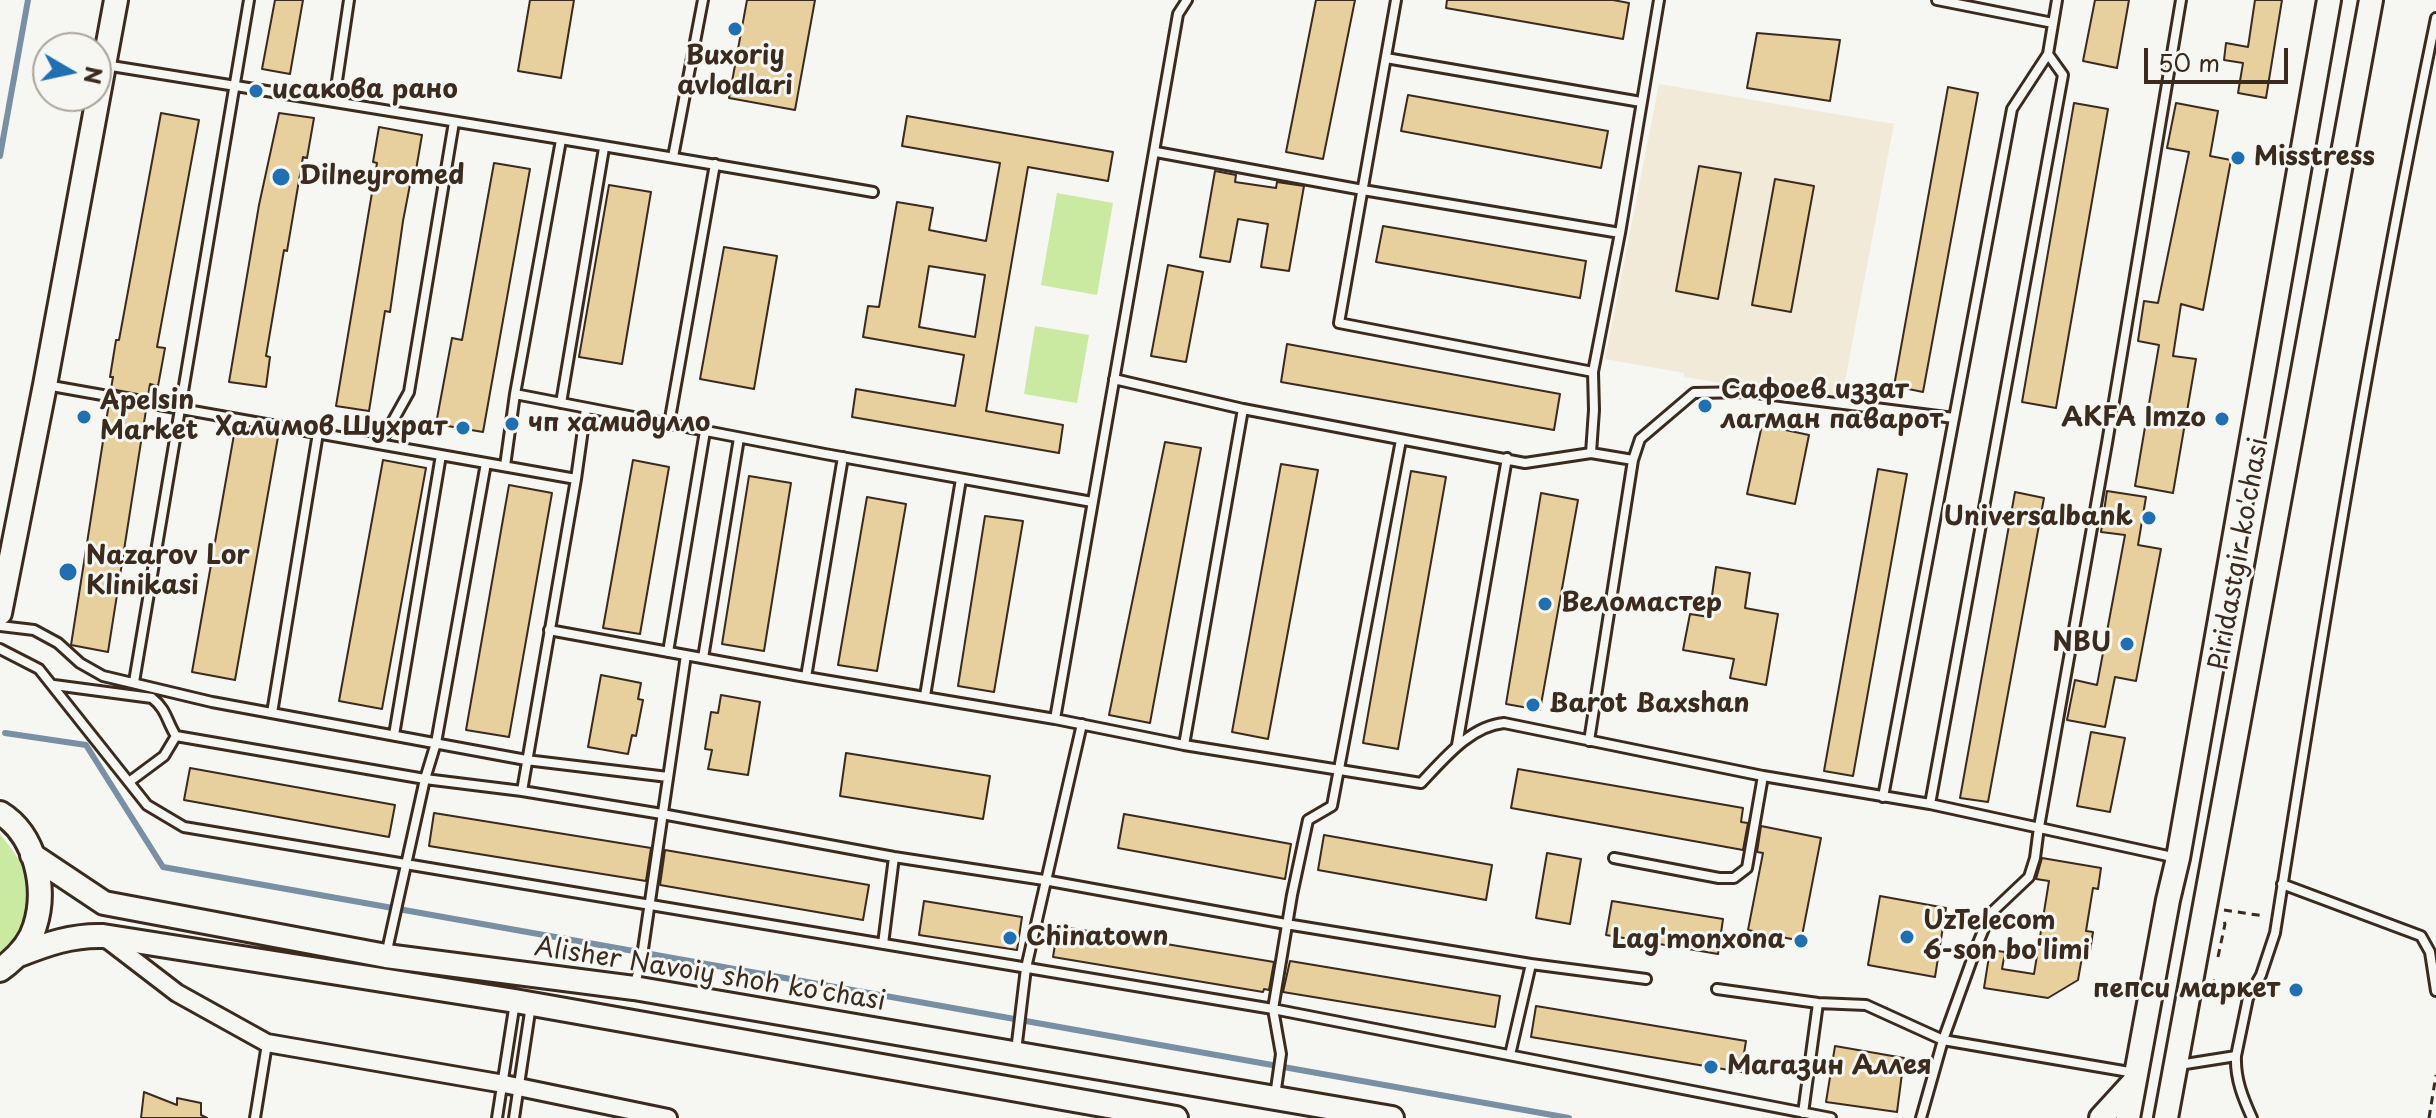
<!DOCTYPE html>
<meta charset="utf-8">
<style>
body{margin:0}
#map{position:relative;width:2436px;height:1118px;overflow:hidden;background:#f6f6f2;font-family:"Playpen Sans",sans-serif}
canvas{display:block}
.north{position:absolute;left:32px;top:32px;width:80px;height:80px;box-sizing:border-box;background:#f6f6f2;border:2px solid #aba49d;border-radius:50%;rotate:99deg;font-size:22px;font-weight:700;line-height:32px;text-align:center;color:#3b2a1e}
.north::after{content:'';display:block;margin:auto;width:28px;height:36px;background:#1f6fb2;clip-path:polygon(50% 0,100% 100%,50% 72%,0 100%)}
.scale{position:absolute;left:2144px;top:48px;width:144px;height:36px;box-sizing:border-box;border:4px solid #3b2a1e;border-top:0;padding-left:10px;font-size:24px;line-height:28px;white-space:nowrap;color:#3b2a1e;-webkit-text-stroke:6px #f6f6f2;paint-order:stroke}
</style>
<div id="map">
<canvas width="2436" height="1118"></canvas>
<div class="north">N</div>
<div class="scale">50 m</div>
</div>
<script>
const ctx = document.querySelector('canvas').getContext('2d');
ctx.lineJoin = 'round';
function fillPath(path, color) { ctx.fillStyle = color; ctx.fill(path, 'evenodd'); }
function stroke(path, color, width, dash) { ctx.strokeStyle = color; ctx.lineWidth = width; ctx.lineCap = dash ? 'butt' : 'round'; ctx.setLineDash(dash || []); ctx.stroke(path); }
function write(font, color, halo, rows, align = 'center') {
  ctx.font = font + ' "Playpen Sans",sans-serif'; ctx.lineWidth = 6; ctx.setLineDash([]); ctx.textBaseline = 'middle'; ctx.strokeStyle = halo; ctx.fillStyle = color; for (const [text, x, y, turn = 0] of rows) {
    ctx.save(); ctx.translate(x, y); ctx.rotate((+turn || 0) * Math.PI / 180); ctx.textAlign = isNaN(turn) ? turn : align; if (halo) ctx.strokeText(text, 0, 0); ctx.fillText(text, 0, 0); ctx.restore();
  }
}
const built = new Path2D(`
 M1659 84 1894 124 1841 402 1684 377V373L1605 359Z`);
const green = new Path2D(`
 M1057 193 1113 203 1097 295 1041 285Z
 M1035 326 1089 335 1077 403 1024 394Z
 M0 834C10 847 22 861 26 877 33 905 20 938 0 957Z`);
const stream = new Path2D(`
 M0 156 28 0
 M5 733 86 745 163 867 1569 1118`);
const building = new Path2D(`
 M275 0H303L290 74 262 69Z
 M530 0H574L561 78 518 71Z
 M747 0H815L795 110 729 98Z
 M1316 0H1355L1323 159 1286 152Z
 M1447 0H1613L1629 3 1623 39 1446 8Z
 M2095 0H2129L2117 68 2083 61Z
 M2255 0H2282L2266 98 2238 93 2243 63 2224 60 2226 43 2248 47Z
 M1757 33 1840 40 1830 101 1747 88Z
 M1948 87 1978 93 1923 392 1894 386Z
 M1408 95 1608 131 1601 168 1401 131Z
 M2074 103 2108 109 2056 408 2022 402Z
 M2176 103 2218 111 2210 156 2231 160 2203 310 2181 304 2173 356 2196 359 2173 493 2135 486 2159 345 2138 341 2144 301 2158 303 2189 152 2167 148Z
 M161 113 199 120 157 347 165 348 158 386 150 384 148 396 111 389 113 377H110L116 340H119Z
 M279 113 314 118 307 158 303 157 287 251 284 250 266 356 270 357 266 387 229 382 259 205Z
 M907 116 1113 152 1108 181 1028 167 986 411 1063 425 1059 453 852 417 856 389 955 406 964 355 863 337 868 306 879 307 897 202 933 208 929 230 986 241 1000 163 902 146ZM929 266 985 275 975 337 919 327Z
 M379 127 422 135 416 170 413 169 403 221 390 312 385 311 369 411 336 406 377 163 373 162Z
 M494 163 530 169 483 432 436 424 452 338 462 340Z
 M1699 166 1741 173 1718 299 1676 291Z
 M1215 171 1236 175 1235 182 1276 188 1277 182 1304 186 1289 271 1261 267 1268 224 1238 219 1230 262 1200 257Z
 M1775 179 1814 186 1791 312 1752 305Z
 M609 185 651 192 622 364 579 357Z
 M1383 226 1586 261 1580 298 1376 262Z
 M724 247 777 256 754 389 700 379Z
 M1168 265 1203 272 1186 362 1151 356Z
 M1287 344 1560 394 1554 430 1281 382Z
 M109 403 146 410 108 652 71 645Z
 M1762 425 1809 435 1795 504 1747 494Z
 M235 429 278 437 235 680 192 672Z
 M1165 442 1201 448 1150 723 1109 715Z
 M383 460 426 468 382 709 339 701Z
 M633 460 669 467 640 634 603 628Z
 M1281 464 1318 470 1268 739 1232 732Z
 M1878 469 1907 474 1853 776 1824 771Z
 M1411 471 1446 477 1398 749 1363 743Z
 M749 476 791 483 764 651 722 644Z
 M509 485 552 493 509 737 466 730Z
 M2107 491 2146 497 2138 545 2161 549 2136 681 2115 677 2105 727 2067 720 2075 680 2097 685 2125 535 2101 532Z
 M2015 492 2044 498 1988 802 1960 798Z
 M1541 493 1578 500 1540 710 1506 704Z
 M867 497 906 504 877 671 838 665Z
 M985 516 1023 521 994 692 958 686Z
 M1716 567 1750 573 1745 608 1778 614 1766 685 1730 678 1734 659 1683 650 1690 614 1709 617Z
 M601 675 641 683 638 699 643 700 636 736 632 735 628 754 588 747Z
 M721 695 760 702 748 775 708 769 712 750 705 749 711 712 718 713Z
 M2091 732 2125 738 2110 812 2077 806Z
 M846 753 990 776 983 819 840 796Z
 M190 768 395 805 389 837 184 800Z
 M1518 769 1743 808 1741 822 1748 823 1743 850 1511 808Z
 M434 813 651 848 646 881 429 846Z
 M1124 814 1291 844 1285 879 1118 848Z
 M1761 826 1821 838 1801 941 1748 930 1763 853 1757 852Z
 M1324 835 1492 865 1486 900 1318 870Z
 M665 850 869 885 863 920 660 885Z
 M1547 853 1581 859 1570 924 1536 918Z
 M2042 858 2101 868 2098 889 2093 888 2086 931 2093 932 2089 958 2082 957 2078 980 2048 998 1984 988 1990 950 2005 952 2002 969 2034 974 2049 881 2036 879Z
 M1880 896 1946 908 1935 977 1868 965Z
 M924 901 1022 917 1017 950 919 935Z
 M1612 901 1723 919 1718 954 1606 935Z
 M1058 926 1274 962 1269 990 1264 989 1263 992 1053 957Z
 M1290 961 1500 996 1495 1027 1283 992Z
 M1536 1006 1746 1041 1741 1072 1531 1037Z
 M1835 1046 1904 1058 1897 1112 1826 1102Z
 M144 1092 177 1105V1098L201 1103V1115L207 1118H141Z`);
const path = new Path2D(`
 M2224 910 2264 916
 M2218 957 2225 924 2224 921
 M2213 980 2224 990 2236 994
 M2429 1118 2436 1075`);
const lane = new Path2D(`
 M1396 0 1339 323 1593 372
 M1937 0 2053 23
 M1386 58 1641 102
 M105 65C361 106 617 147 873 192
 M334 101 349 0
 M1156 152 1363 190 1620 233
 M673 157 703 0
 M1114 379 1243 409 1525 463 1591 453 1633 460
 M46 385 576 479
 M515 394 561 140
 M561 403 604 148
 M669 424 715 164
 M380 444 409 392 454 122
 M1591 453 1594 410 1593 372 1620 233 1659 0
 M505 466 515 394 825 454 1092 502
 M0 626 34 630 58 643 80 663 103 676 212 702 526 760 668 777
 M549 630 800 676 1055 719 1184 745 1421 783C1443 760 1470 726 1504 723L1763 776 1930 804 2177 858
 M0 649 39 669 147 805 184 827 1273 1009 1831 1118
 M668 652 705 431
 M703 658 739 438
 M806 677 843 457
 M134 682 249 0
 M54 685 152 698C167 710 166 720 176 736L425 779 436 743 486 463
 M925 696 961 479
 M272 713 318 433
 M1055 719 1178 14 1187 0
 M394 735 441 455
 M1589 741 1633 460 1640 439 1694 393 1749 392 1954 418
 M1184 745 1243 409
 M1457 745 1507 458
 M129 782 164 756 176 736
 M522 791 662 814 894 857 1044 880 1286 924 1531 964 1510 1055
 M1883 797 2012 109 2048 54
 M1930 804 2063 75 2048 54 2057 0
 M1614 858 1719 878H1734L1747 868 1763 776
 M2282 884 2421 936 2430 952 2436 991
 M883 944 894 857
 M386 955 425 779 522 791 576 479 586 408
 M1531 964 1646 979
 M634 986 641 963 686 655
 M1717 989 1818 1003 1866 1005 1943 1040 2135 1073
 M1016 1051 1026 968 1082 724
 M2236 1056C2235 1079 2243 1098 2252 1118
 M2179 1065 2236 1056 2248 998 2261 975 2275 933C2323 627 2373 321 2436 18
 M1275 1096 1281 1054 1273 1009 1292 895 1308 820 1332 806 1401 440
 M1803 1113 1818 1003
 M255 1118 267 1044
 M497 1118 515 1002
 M514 1118 531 1005
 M1921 1118 1943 1040 1978 943 1990 914 2029 877 2035 858 2039 827 2107 443 2181 0`);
const street = new Path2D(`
 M104 937 177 993 267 1043 504 1084 668 1118`);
const secondary = new Path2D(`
 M0 613 45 385 116 0
 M0 813C36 835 47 888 35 926 30 944 15 959 0 970
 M32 855 104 903 386 956 634 988 1392 1118
 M19 955C47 944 72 935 103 936L515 1001 1176 1118
 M2101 1118 2133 1083
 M2128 1118 2168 900 2178 858 2329 0
 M2166 1118 2371 0`);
const markers = [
 [735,29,8,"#1f6fb2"],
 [256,91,8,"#1f6fb2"],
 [2238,158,8,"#1f6fb2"],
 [281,177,10,"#1f6fb2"],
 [1705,406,8,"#1f6fb2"],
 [84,417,8,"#1f6fb2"],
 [2222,419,8,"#1f6fb2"],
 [512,424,8,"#1f6fb2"],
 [463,428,8,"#1f6fb2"],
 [2149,518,8,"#1f6fb2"],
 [68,572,10,"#1f6fb2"],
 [1545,604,8,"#1f6fb2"],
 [2127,644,8,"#1f6fb2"],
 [1533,705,8,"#1f6fb2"],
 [1907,937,8,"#1f6fb2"],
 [1010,938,8,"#1f6fb2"],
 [1801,941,8,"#1f6fb2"],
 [2296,990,8,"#1f6fb2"],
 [1711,1067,8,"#1f6fb2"]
];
const poiNames = [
 ["Buxoriy",735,57,"center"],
 ["avlodlari",735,87,"center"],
 ["исакова рано",272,91],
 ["Misstress",2254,158],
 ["Dilneyromed",299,177],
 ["Сафоев иззат",1721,391],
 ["лагман паварот",1721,421],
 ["Apelsin",100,402],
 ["Market",100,432],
 ["AKFA Imzo",2206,419,"right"],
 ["чп хамидулло",528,424],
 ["Халимов Шухрат",447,428,"right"],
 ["Universalbank",2133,518,"right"],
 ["Nazarov Lor",86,557],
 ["Klinikasi",86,587],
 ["Веломастер",1561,604],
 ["NBU",2111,644,"right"],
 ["Barot Baxshan",1549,705],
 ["UzTelecom",1923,922],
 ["6-son bo'limi",1923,952],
 ["Chinatown",1026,938],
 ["Lag'monxona",1785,941,"right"],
 ["пепси маркет",2280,990,"right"],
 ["Магазин Аллея",1727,1067]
];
const streetNames = [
 ["Piridastgir ko'chasi",2240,554,-80],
 ["Alisher Navoiy shoh ko'chasi",710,975,9]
];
fillPath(built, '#f2ead9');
fillPath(green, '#cae9a1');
stroke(stream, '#788fa4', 6);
fillPath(building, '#e8cf9e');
stroke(building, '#3b2a1e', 2);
stroke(lane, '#3b2a1e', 14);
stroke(street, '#3b2a1e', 22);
stroke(secondary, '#3b2a1e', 28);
stroke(path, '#3b2a1e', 3, [8, 6]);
stroke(lane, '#f6f6f2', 8);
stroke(street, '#f6f6f2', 16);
stroke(secondary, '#f6f6f2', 22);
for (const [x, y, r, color] of markers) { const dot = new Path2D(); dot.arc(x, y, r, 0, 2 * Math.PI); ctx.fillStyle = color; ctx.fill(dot); stroke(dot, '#f6f6f2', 3); }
write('bold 26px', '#3b2a1e', '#f6f6f2', poiNames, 'left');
write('26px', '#3b2a1e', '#f6f6f2', streetNames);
</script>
